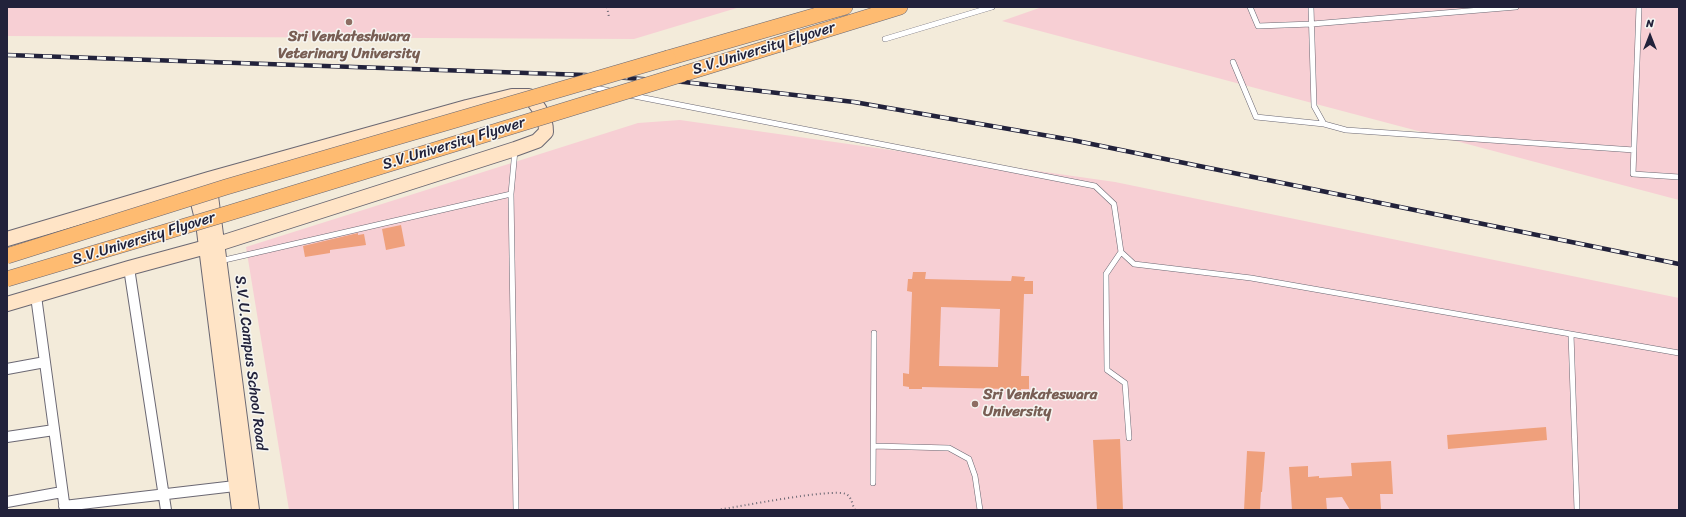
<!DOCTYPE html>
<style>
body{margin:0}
#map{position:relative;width:1686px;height:517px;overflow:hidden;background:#f3ebda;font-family:Sriracha,sans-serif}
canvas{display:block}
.frame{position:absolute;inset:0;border:8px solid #22223b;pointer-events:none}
.north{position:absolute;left:1630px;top:16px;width:40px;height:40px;-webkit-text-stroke:3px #f6f6f2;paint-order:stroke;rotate:0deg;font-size:11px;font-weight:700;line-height:16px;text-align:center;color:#22223b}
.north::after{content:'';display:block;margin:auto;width:14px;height:18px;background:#22223b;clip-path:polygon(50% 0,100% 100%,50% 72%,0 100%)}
</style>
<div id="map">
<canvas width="1686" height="517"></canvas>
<div class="frame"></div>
<div class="north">N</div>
</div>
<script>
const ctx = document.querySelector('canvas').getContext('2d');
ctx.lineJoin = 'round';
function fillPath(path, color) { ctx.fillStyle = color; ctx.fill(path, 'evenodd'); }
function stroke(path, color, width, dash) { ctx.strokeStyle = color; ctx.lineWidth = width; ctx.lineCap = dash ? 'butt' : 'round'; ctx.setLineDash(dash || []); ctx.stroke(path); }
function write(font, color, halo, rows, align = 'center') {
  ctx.font = font + ' Sriracha,sans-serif'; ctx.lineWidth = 3; ctx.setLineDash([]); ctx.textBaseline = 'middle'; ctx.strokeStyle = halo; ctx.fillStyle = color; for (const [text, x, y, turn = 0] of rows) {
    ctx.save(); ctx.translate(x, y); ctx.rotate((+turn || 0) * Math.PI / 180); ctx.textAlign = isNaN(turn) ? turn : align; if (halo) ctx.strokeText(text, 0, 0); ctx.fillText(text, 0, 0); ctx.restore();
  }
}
const built = new Path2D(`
 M7 7H740L634 39 7 36Z
 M1042 7H1679V200L1002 21Z
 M680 120 1115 182 1679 298V510H289L246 247 638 123Z`);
const building = new Path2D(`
 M401 225 405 246 386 250 382 229Z
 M358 233V235L364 234 366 245 330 250V253L305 257 303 246Z
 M913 272H926L925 279 1011 281 1012 276 1025 277 1024 281H1033V294H1024L1021 376H1029V389H1021V394L1008 393V389L922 387V389H909V387L903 386V373L909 374 912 292 907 291 908 279H912ZM941 307 1000 309 998 367 939 366Z
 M1546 427 1547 440 1448 449 1447 435Z
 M1120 439 1123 510H1097L1093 440Z
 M1247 451 1265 452 1262 492H1261L1260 510H1244Z
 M1391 461 1393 494H1380L1381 509 1350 510 1342 497 1326 498 1327 510H1292L1289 467 1308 466V477L1319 476V478L1352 476 1351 463Z`);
const path = new Path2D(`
 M607 7 609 17
 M717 510C738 507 832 488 846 494 852 497 852 505 855 510`);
const lane = new Path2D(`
 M1250 7 1258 26 1312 24 1516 7
 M1311 7 1314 106 1324 124 1346 130 1634 150
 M1639 7 1633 174 1679 177
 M885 39 992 7
 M1233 62 1256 117 1324 124
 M586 86 610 91
 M629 95 1095 186 1114 204 1121 252 1134 264 1251 278 1679 353
 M515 150 511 194 516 510
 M1121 252 1106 274 1107 370 1125 383 1129 438
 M220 261 511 194
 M1571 334 1577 510
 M874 446 949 448 969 459 975 476 980 510
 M873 483 874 333`);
const street = new Path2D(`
 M129 268 166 510
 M36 296 65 510
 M7 369 45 362
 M7 437 54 430
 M7 502 62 492
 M64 506 235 486`);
const secondary = new Path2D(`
 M209 181 252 510
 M194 186 203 223 239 510
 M7 239 209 179 467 107 512 96H529C539 107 546 117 546 132L537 141 515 149 221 243 129 268 7 304`);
const primary = new Path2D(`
 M668 58 845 7
 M683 74 900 7`);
const rail = new Path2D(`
 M7 55 585 75 684 82 854 102 1072 140 1679 264`);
const primaryBridge = new Path2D(`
 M7 256 226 187 668 58
 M7 279 229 213 683 74`);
const markers = [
 [349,22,4,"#8d6e63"],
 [975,404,4,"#8d6e63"]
];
const educationNames = [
 ["Sri Venkateshwara",349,37],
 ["Veterinary University",349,54],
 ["Sri Venkateswara",983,395,"left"],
 ["University",983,412,"left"]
];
const streetNames = [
 ["S.V.University Flyover",764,49,-17],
 ["S.V.University Flyover",454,144,-17],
 ["S.V.University Flyover",144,239,-17],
 ["S.V.U.Campus School Road",250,363,83]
];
fillPath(built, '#f7cfd4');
fillPath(building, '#efa07c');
stroke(lane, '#6b6873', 6);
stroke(street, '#6b6873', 12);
stroke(secondary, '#6b6873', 16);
stroke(primary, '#6b6873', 16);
stroke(path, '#6b6873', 2, [1, 3]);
stroke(lane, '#fff', 5);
stroke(street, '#fff', 10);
stroke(secondary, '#ffe4c6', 14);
stroke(primary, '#febb71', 15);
stroke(rail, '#22223b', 4.5);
stroke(rail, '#f6f6f2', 3, [9]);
stroke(primaryBridge, '#6b6873', 16, []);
stroke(primaryBridge, '#febb71', 15);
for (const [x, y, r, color] of markers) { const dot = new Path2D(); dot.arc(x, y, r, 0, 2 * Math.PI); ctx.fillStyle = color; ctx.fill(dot); stroke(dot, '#f6f6f2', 1.5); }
write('bold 15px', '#785e54', '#f6f6f2', educationNames);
write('15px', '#22223b', '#f6f6f2', streetNames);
</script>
